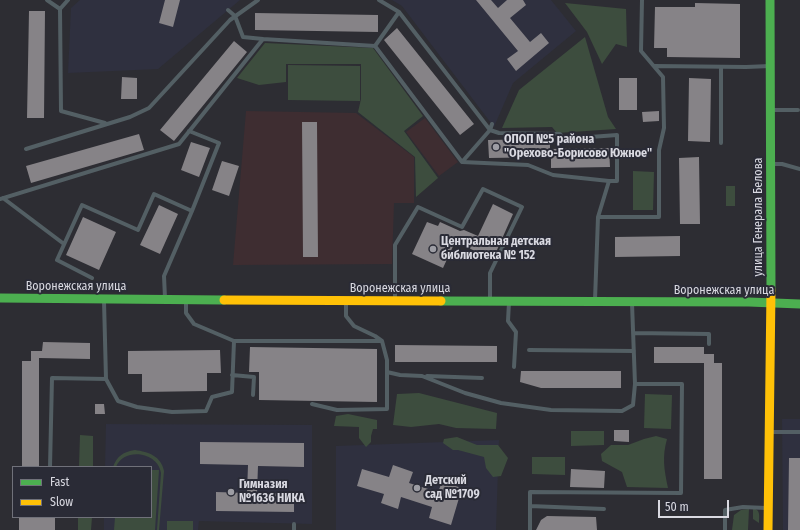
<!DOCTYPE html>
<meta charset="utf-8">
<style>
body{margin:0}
#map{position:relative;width:800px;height:530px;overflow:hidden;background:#2d2d33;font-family:"Fira Sans Condensed",sans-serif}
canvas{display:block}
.legend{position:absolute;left:12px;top:466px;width:140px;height:52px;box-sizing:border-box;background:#2a2b36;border:1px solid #70717a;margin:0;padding:5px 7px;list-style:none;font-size:12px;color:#d9d9e1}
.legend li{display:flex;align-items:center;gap:8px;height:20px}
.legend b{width:20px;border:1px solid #70717a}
.scale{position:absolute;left:658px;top:500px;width:71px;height:18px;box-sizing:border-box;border:2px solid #d9d9e1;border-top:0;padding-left:5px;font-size:12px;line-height:14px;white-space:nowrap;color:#d9d9e1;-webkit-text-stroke:3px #2a2b36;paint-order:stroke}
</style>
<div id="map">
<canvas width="800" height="530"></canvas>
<ul class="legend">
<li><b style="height:5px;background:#4caf50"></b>Fast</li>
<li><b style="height:5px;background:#ffc107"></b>Slow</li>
</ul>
<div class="scale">50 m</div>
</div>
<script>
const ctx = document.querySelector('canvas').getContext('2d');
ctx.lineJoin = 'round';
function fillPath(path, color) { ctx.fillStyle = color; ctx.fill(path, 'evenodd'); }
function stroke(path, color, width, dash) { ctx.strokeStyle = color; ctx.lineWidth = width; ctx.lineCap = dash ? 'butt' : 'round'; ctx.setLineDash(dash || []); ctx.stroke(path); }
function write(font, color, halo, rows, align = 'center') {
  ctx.font = font + ' "Fira Sans Condensed",sans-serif'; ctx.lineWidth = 4; ctx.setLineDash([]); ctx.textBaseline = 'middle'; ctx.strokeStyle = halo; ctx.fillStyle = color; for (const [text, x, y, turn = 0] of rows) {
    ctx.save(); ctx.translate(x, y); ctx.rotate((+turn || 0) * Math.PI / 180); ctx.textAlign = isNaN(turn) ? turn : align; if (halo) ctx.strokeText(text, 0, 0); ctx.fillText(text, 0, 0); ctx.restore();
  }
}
const built = new Path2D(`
 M80 0H240L158 69 68 73 71 8Z
 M392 0H551L576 31 513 83 494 127 402 6Z
 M782 419H800V530H783Z
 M106 424 312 425V524L199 521 198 530H104V517H151V467H105Z
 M499 440 496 530H336V446Z`);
const industrial = new Path2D(`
 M246 111 356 113 414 157V203H394L392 264 233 265Z
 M425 118 458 162 439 176 406 132Z`);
const green = new Path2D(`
 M565 3 626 9 627 47 616 44 602 64 587 32Z
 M585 37 608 117 616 129 557 133 552 127 502 128 519 90Z
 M265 43 373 48 423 116 404 131 438 178 416 197 415 157 358 112 361 99V64H286V82L259 85 237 78Z
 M288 65 360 66V101L288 100Z
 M633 171 654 172 653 210H633Z
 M726 186H735V206H726Z
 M419 393 497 413 496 429 456 428 439 424 411 427 393 425 397 394Z
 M645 394 672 395 671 429 644 428Z
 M348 414 377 420V429H373L371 436V442L366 447 359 438V427L334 426 336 416Z
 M571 431H604V445L571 446Z
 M80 435 93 436V467H79Z
 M656 436 667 439C662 457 664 469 668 488L627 487 622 472 602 461 601 454 611 445H628L644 439Z
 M457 437 477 445H498L508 458 501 476 493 477 486 468 484 457 458 450H453L443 443 444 439Z
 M135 450C149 452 161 456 164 471L159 530H157L161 473C158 452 124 447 116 467H113C117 456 123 452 135 450Z
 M532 457H565V475L532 474Z
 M151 470H159L155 530H114L115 517H151Z
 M753 508C761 510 759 516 759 523L753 519Z
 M749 509 748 530H732L734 515 741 510Z
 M78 517H92L91 530H78Z
 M167 521H193V530H167Z`);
const building = new Path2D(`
 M165 0H180L173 27 159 23Z
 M476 0H491L498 8 507 0H523L526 5 510 18 530 42 541 33 549 43 516 71 507 59 518 51Z
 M695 3 740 4V58L667 57V48H654L655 7H695Z
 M29 11H45L44 118H27Z
 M255 13 378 15V32L255 30Z
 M397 28 474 124 460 135 384 40Z
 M234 41 247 52 174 141 160 130Z
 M122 77 137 78V99H121Z
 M619 78H637V110H619Z
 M689 78 711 79 710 142 688 141Z
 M659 111V121L643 122 642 112Z
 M302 122H317L318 257H303Z
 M139 134 144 150 31 183 26 166Z
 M550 139V149L609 148 610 167 551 168V157L489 158 488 140Z
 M191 142 210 148 199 177 181 170Z
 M699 157 700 224H680L679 158Z
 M222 161 239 166 229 196 212 190Z
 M493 204 513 214 493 259 455 242 443 268 412 254 427 222 438 226 440 222 460 231 464 230 478 236Z
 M159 205 178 214 160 254 140 245Z
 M83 217 116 232 99 270 66 255Z
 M680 236V256L615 257V237Z
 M43 342 90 343V359L39 358V467H22V361H31V351H42Z
 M395 345 497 346V362H395Z
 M250 347 377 349V402L259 400V372H249Z
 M654 347H704V354H714V363H722V479H704V363H654Z
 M220 350 221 373H207V391L142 392V374H128V351Z
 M521 371H621V388H541L520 382Z
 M95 404H104L105 414H95Z
 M614 430H629V442L614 441Z
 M200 442 304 443V467L258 466 257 493H294V512L216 511V492L247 493 248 465 200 464Z
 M789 458H800V530H788Z
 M393 465 413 472 409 483 438 492 442 482 462 488 451 525 429 518 432 507 401 497 398 509 381 503 384 494 357 486 362 469 389 477Z
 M571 469 605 471 604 488 570 487Z
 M547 516 596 517 597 530H536L541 520Z
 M19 517H55V530H19Z`);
const lane = new Path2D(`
 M47 0 60 9 68 0
 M379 0 399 12 490 130 499 133 560 134 564 139 617 135V181H609
 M60 9 61 111 105 123
 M228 10 235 16 243 37 263 39
 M375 46 399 12
 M655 66 746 67 770 66
 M771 110H798
 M721 143V67
 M26 149 130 117 149 108 230 20 258 0
 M462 162 490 130 492 124
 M773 164H782L800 169
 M3 198 64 244
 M0 199 179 144 263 39 375 46 462 162 528 165 553 175 609 181 598 217 595 300
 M598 217H659V150L664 128 663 77 641 51 642 0
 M92 278 57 260 82 205 138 230 154 194 192 211
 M165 298 164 276 192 211 219 143 189 131
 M395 300V245L418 207 462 227 483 189 522 207 490 273V299
 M104 301 106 379 118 401 137 407 172 412 206 411 212 397 232 392 234 341 194 324 186 313V300
 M509 302 508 321 516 332 514 367
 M346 303V316L354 326 375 336 382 341 387 360V372L400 375 422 376 465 393 501 403 551 410 622 411 633 405 635 384
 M633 333 709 334V344
 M234 341H381
 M529 350 634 351
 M232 375 254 377 253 395
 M427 376 482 378
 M312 404 337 410 387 409V372
 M770 432H800
 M50 467 52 378 106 379
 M530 506V492L681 493 682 384H635L632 303
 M294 530V524
 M530 530V506L604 509
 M725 530V510L743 507 766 508`);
const fast = new Path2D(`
 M770 0 771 290
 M0 298 224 300
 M441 301 749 302 800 304`);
const slow = new Path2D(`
 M224 300 441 301
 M768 530 771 290`);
const markers = [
 [496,147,4,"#9d9da4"],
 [433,249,4,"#9d9da4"],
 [417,488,4,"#9d9da4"],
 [231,492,4,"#9d9da4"]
];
const poiNames = [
 ["ОПОП №5 района",504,140],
 ["\"Орехово-Борисово Южное\"",504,154],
 ["Центральная детская",441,242],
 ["библиотека № 152",441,256],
 ["Детский",425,481],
 ["сад №1709",425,495],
 ["Гимназия",239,485],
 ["№1636 НИКА",239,499]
];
const streetNames = [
 ["улица Генерала Белова",759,217,-90],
 ["Воронежская улица",76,287],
 ["Воронежская улица",400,289],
 ["Воронежская улица",724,291]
];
fillPath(built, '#2f303f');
fillPath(industrial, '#3e2d31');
fillPath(green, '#3d4d3e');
fillPath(building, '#868387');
stroke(lane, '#535f64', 4);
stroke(fast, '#4caf50', 9);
stroke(slow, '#ffc107', 9);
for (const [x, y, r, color] of markers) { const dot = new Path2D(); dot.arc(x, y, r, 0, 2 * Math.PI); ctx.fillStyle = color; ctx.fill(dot); stroke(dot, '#2a2b36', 1.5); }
write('bold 12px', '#d9d9e1', '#2a2b36', poiNames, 'left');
write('12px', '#d9d9e1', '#2a2b36', streetNames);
</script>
